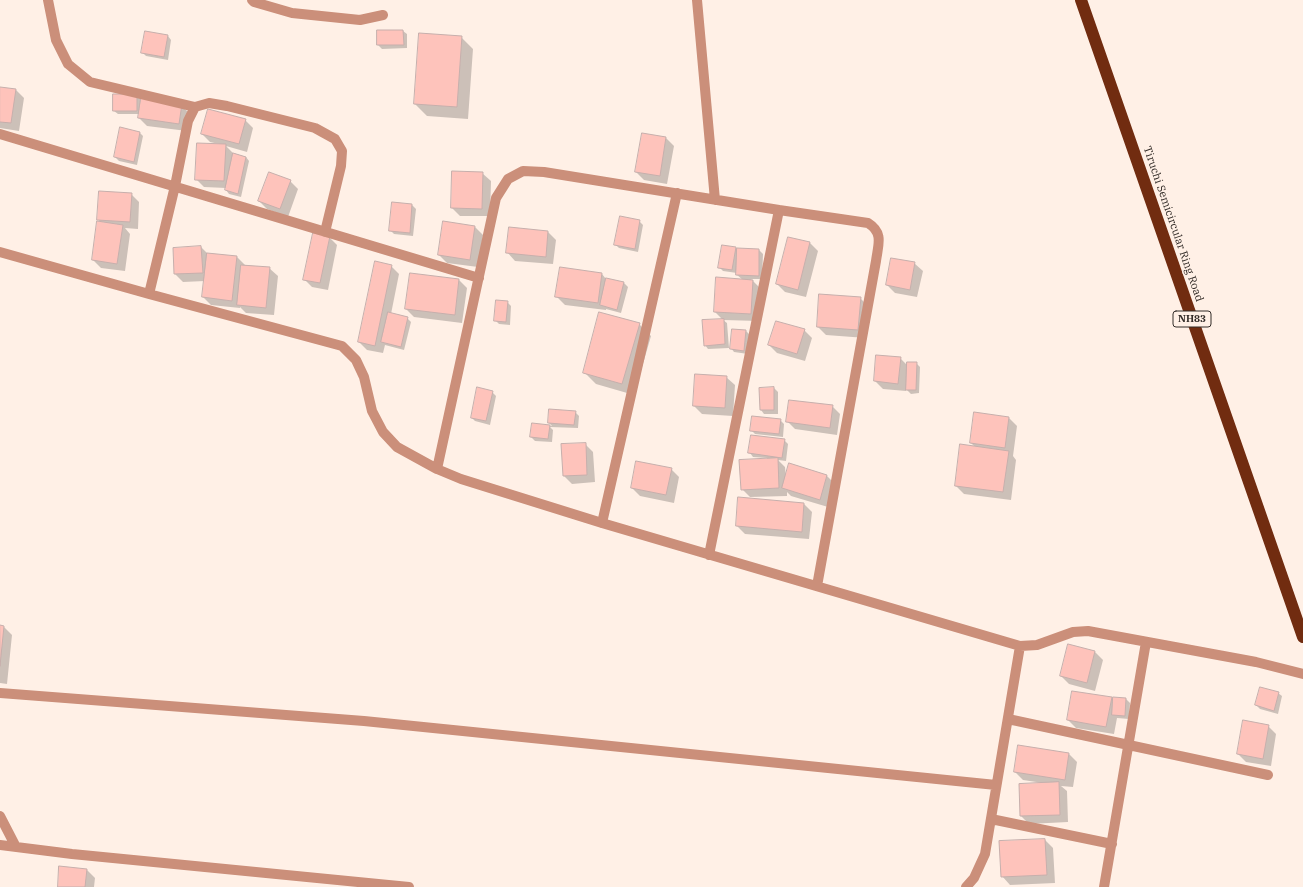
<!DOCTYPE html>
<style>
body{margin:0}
canvas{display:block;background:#fff0e6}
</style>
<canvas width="1303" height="887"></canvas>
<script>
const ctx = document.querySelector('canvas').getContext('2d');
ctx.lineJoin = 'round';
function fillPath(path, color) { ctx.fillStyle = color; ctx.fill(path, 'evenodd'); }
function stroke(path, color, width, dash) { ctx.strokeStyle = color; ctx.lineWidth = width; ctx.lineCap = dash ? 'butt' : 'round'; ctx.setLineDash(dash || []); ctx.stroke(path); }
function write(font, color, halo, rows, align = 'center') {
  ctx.font = font + ' "IBM Plex Serif",serif'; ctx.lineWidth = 3; ctx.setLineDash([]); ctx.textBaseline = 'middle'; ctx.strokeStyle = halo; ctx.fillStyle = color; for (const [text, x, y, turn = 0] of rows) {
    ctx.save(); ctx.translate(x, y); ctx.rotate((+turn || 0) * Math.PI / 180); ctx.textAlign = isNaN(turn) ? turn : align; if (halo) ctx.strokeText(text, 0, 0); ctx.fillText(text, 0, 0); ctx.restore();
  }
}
const shadow = new Path2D(`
 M403 31 407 34V48L382 49 378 45Z
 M168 36 171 40 168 60 146 56 142 52Z
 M461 37 473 49 468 119 427 116 415 104Z
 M0 88 16 90 24 98 19 131 0 128Z
 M137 95 141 99 181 105 189 113 187 131 147 126 139 118V114H118L114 111Z
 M245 120 253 128 247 152 226 146 233 153 246 157 249 161 241 197 229 194 226 190V188L204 187 196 179 219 144 210 142 202 134Z
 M139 132 143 136 137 165 119 161 115 157Z
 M666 138 674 146 667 184 644 180 636 172Z
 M482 173 491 181 490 216H460L452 208Z
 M290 181 298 189 288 217 267 209 259 201Z
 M131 194 139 202 138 229 125 228 130 234 125 271 101 268 93 260 101 223 98 219Z
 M393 203 412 205 416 209 413 236 394 234 390 230Z
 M639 221 643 225 638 252 619 248 616 245Z
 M475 227 483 235 478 267 447 263 439 255Z
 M548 232 556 240 553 264 515 261 507 252Z
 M329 237 337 245 328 290 312 287 304 279Z
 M788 238 810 243 818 251 806 297 785 292 777 284Z
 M201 247 208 254 237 257 245 265 269 268 278 276 274 315 246 313 240 307V308L211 305 203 297 205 281 183 282 175 274 174 249Z
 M735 248 737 249 759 250 763 254 762 279H751L761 289 759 321 723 320 727 323 729 348 708 349 705 345 723 320 715 312 743 280 737 275V273L723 271 719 267Z
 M914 263 923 271 917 297 895 293 887 285Z
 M391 266 399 274 391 314 407 318 411 322 404 350 385 345 383 353 367 350 359 342Z
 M602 274 606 279 624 283 628 287 621 313 606 309V310L565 305 557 297Z
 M459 280 467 288 462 323 414 317 406 309Z
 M860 298 868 306 866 338 826 335 818 327Z
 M507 302 511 306 510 325 499 324 495 320Z
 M639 324 651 336 634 395 596 384 584 372Z
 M804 330 812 338 805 361 777 353 769 345Z
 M746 331 750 335 748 354 734 352 731 348Z
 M900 358 907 365 916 363 920 367 919 393 911 394 906 389V391L883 389 875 381Z
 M726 377 735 385 733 416 702 414 694 406Z
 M774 388 778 392V414H764L761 410 760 389Z
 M492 392 496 396 490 425 475 421 472 418Z
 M832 406 840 414 837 435 795 429 787 421Z
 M575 412 579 416 578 428 550 427 553 430 552 442 535 441 531 437 533 424 552 426 549 423Z
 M1009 418 1017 426 1013 456 1016 460 1011 500 964 494 956 486 975 447 971 443Z
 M780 420 784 424 783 437 755 434 751 430Z
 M784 440 788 444 786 461 778 460 785 467 786 478 827 476 835 484 828 507 791 496 787 492V496L750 497 742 489 767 460V458L753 457 750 453Z
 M585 444 593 452 595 482 572 484 564 476Z
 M671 469 679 477 674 503 640 496 632 488Z
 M804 504 812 512 809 539 745 534 737 526Z
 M0 626 4 627 12 635 7 684 0 683Z
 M1068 646 1095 652 1103 660 1095 691 1069 684 1061 676Z
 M1278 693 1282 696 1278 714 1260 709 1256 705Z
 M1111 698 1114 700 1126 699 1130 703 1129 719 1117 718 1114 734 1076 728 1068 720Z
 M1268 726 1276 734 1271 766 1246 762 1238 754Z
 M1069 754 1077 762 1073 787 1061 786 1067 791 1068 822 1029 824 1021 816 1043 783 1023 780 1015 772Z
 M1045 840 1053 848 1055 883 1010 885 1002 876Z
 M87 870 95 878 94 887H59Z`);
const building = new Path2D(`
 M377 30H403L404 45H377Z
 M145 31 168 35 164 57 141 53Z
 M419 33 462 36 457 107 414 104Z
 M0 87 16 89 11 123 0 122Z
 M113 94H137V111H113Z
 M141 98 182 104 179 124 138 118Z
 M208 109 246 119 239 144 201 134Z
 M120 127 140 132 134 162 114 157Z
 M642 133 666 137 660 176 635 172Z
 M197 143 226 144 224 181 195 180Z
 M233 153 246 157 238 194 225 190Z
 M452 171 483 172 482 209 451 208Z
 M269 172 291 180 280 209 258 201Z
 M99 191 132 193 130 222 97 220Z
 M392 202 412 204 410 233 389 231Z
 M620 216 640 220 635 249 614 245Z
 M97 221 123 225 117 264 92 260Z
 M443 221 475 226 470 260 438 255Z
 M509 227 548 231 546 257 506 253Z
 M313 233 330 236 320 283 303 280Z
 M788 237 810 242 798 290 776 284Z
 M722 245 736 247 732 270 718 268Z
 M201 246 203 273 174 274 173 248Z
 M737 248 759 249V276L736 275Z
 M207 253 237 256 232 301 202 297Z
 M891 258 915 262 910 290 886 285Z
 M375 261 392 265 375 346 358 342Z
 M241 265 270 267 266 308 237 305Z
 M560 267 602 273 598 303 555 297Z
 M410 273 459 279 455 315 405 309Z
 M716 277 753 280 751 314 714 312Z
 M606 278 624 282 617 310 600 305Z
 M819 294 861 297 858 330 817 327Z
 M496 300 508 301 506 322 494 321Z
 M388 312 408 317 401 347 381 342Z
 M599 312 640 323 622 384 583 373Z
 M724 319 725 344 704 346 702 320Z
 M776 321 805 329 797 354 768 345Z
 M732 329 746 330 744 351 730 349Z
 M876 355 901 357 898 384 874 381Z
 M907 362H917L916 390H906Z
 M695 374 727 376 725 408 693 406Z
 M477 387 493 391 486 421 471 418Z
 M774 387V410H760L759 388Z
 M789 400 833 405 830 428 786 422Z
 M549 409 576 411 574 425 548 423Z
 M974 412 1009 417 1005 448 970 443Z
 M752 416 781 419 779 434 750 431Z
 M532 423 550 425 548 439 530 437Z
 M751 435 785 439 782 458 748 453Z
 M586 443 587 475 563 476 561 444Z
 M960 444 1009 451 1003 492 955 486Z
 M778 458 779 488 741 490 739 460Z
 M636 461 672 468 666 495 631 488Z
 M789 463 827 475 820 500 782 488Z
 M738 497 804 503 802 532 736 526Z
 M0 625 4 626 0 666Z
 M1068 644 1095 651 1087 683 1060 676Z
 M1260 687 1279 692 1274 711 1255 705Z
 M1072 691 1112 697 1106 727 1067 720Z
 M1113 697 1126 698 1125 716 1112 715Z
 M1243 720 1269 725 1263 759 1237 754Z
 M1018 745 1069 753 1065 780 1014 772Z
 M1059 782 1060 815 1020 816 1019 784Z
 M1045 839 1047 875 1001 877 999 841Z
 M59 866 87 869 85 887H58Z`);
const minor = new Path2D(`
 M48 0 56 40 68 64 90 82 195 107
 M252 0 254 2 292 13 360 20 383 15
 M697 0 715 200
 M0 134 479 278
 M0 252 149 294 342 346 356 360 364 377 372 411 383 432 397 447 437 469 461 479 602 523 1020 646 1037 645 1073 632 1088 631 1256 662 1303 674
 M149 294 175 186 188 121 195 107 209 103 227 106 315 128 335 139 342 151 341 166 325 232
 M437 469 496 198 508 179 523 171 544 172 779 210 868 223C884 233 878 245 876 261L817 586
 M602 523 677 193
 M709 555 779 210
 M0 693 364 721 996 785
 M1008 719 1268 775
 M0 816 16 847
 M991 819 1112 844
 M0 845 72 854 409 887
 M966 887 974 878 985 854 1020 646
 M1104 887 1146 642`);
const highway = new Path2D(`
 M1081 0 1303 637`);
const shields = [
 [1192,319,38]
];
const shieldNames = [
 ["NH83",1192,319]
];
const streetNames = [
 ["Tiruchi Semicircular Ring Road",1173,224,71]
];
fillPath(shadow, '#0003');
fillPath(building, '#fec3bb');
stroke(building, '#c6afac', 1);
stroke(minor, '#cb8f7a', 10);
stroke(highway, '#712c10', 12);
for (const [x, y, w] of shields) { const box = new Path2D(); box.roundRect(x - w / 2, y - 8, w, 16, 3); ctx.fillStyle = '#fff0e6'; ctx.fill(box); stroke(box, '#332c28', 1); }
write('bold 10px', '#332c28', null, shieldNames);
write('11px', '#332c28', '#fff0e6', streetNames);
</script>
